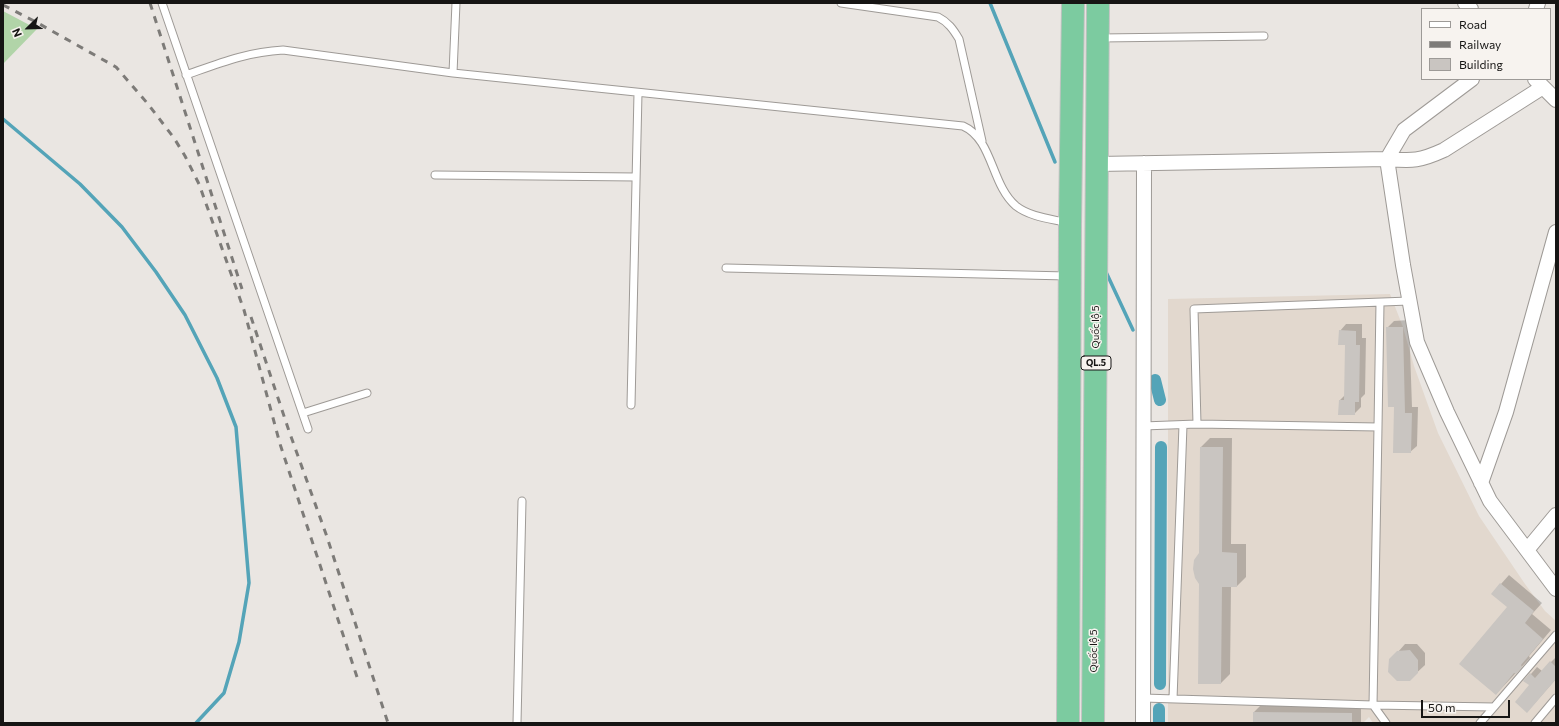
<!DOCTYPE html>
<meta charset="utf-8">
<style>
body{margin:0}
#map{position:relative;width:1559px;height:726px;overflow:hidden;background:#eae6e2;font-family:Commissioner,sans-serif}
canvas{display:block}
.frame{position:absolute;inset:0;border:4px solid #161514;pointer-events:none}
.legend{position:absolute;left:1421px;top:8px;width:130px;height:72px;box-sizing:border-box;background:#f7f3ef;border:1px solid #9d9a97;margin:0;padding:5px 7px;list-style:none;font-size:12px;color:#161514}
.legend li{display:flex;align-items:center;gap:8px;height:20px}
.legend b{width:20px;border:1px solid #9d9a97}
.north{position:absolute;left:8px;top:8px;width:40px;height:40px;-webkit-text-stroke:3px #f7f3ef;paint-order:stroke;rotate:247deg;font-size:11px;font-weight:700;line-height:16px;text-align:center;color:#161514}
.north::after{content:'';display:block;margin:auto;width:14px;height:18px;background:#161514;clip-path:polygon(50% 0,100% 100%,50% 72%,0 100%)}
.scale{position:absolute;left:1421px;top:700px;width:89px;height:18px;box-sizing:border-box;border:2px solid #161514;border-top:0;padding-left:5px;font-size:12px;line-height:14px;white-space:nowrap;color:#161514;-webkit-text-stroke:3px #f7f3ef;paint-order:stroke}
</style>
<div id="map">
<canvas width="1559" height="726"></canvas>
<div class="frame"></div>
<ul class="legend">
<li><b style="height:5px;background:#fff"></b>Road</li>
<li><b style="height:5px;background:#7d7b78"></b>Railway</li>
<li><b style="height:11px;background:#c9c5c1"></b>Building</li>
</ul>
<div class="north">N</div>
<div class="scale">50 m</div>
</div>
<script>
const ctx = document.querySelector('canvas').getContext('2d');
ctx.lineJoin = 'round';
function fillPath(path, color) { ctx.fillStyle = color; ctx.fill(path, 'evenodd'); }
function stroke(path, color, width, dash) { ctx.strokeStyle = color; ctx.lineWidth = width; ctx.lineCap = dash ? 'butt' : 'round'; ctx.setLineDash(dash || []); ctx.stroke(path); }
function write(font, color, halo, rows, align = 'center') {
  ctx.font = font + ' Commissioner,sans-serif'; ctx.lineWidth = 3; ctx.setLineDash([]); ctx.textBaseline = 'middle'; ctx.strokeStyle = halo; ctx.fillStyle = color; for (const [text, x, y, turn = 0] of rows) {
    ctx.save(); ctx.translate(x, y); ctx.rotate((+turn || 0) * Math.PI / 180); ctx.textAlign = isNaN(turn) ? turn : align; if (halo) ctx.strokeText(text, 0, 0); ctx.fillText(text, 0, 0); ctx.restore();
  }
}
const built = new Path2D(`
 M1390 294 1403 327 1414 366 1438 433 1479 516 1525 584 1545 611 1556 621V723H1373L1369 717 1363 723H1168V299Z`);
const green = new Path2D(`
 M3 11 37 29 3 64Z`);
const shadow = new Path2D(`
 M1409 320 1412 407H1418L1417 446 1410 452 1395 406 1387 328 1394 321Z
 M1346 324H1362V338H1366L1365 394 1361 398V407L1354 414 1340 400 1346 394V344L1340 331Z
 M1210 438H1232L1231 544H1246V577L1237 586H1231L1230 674 1221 683 1200 553 1201 447Z
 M1509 575 1542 603 1532 614 1551 630 1529 656 1530 658 1496 694 1508 607 1501 584Z
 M1405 644H1417L1425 653V665L1409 680 1398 652Z
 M1556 657V679L1534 704 1530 685 1531 674 1537 667 1542 671Z
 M1263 703 1361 704V723H1254V712Z`);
const stream = new Path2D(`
 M990 3 1055 162
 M3 119 80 184 122 227 156 272 185 315 217 378 236 427 249 583 239 642 224 693 196 723
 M1106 272 1133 330`);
const canal = new Path2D(`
 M1155 380 1160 400
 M1160 684 1161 447
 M1159 723V709`);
const building = new Path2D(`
 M1386 327H1403L1405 413H1412L1411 453H1393L1394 407H1388Z
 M1339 330 1356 331V345H1360L1359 402H1355V415H1338L1339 400H1344L1345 345H1338Z
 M1200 447H1223L1222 552 1237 553V587H1222L1221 684H1198L1199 584 1195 578 1193 569 1194 560 1199 553Z
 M1500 583 1534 611 1525 623 1543 639 1521 665 1522 667 1516 674 1514 673 1496 695 1459 664 1507 607 1491 594Z
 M1410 650 1418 660V673L1410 681H1397L1388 672 1389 659 1397 651Z
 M1550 661 1556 667V679L1527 713 1515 702 1529 685 1523 681 1530 673 1535 678Z
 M1253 712 1352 713V723H1253Z`);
const service = new Path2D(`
 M162 3 308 429
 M841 3 938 17C948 22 953 29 959 39L982 141
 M1100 38 1264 36
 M453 73 456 3
 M186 75C220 63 247 52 283 50L453 73 963 126C993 139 991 185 1016 206 1030 217 1052 219 1068 223
 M435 175 636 177
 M726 268 1067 276
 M631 405 638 93
 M303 413 367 393
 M1197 424 1194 309 1409 301
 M1378 427 1380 303
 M1143 698 1373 705 1378 427 1197 424 1143 426
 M1173 699 1183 425
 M1373 705 1494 707 1556 635
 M1373 705 1386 723
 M517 723 522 501
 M1480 723 1494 707
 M1535 723 1556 698`);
const minor = new Path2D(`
 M1465 3 1471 9
 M1536 9 1538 3
 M1472 79 1404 130 1387 159C1413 161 1420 161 1444 150L1543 87
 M1535 79 1556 100
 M1098 164 1387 159 1403 265 1417 342 1447 412 1490 501 1556 589
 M1481 483 1506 412 1556 232
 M1527 550 1556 515
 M1143 723 1144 163`);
const trunk = new Path2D(`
 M1068 723 1070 224 1073 3
 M1093 723 1098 3`);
const rail = new Path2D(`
 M150 3 242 289
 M3 5 36 22 116 67 148 104 174 138 185 156 199 184 244 310 280 444 357 677
 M251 317 289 431 326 534 388 723`);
const shields = [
 [1096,363,30]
];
const shieldNames = [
 ["QL.5",1096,363]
];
const streetNames = [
 ["Quốc lộ 5",1096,327,-90],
 ["Quốc lộ 5",1094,651,-90]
];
fillPath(built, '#e2d8ce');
fillPath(green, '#b1d4a8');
fillPath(shadow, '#0003');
stroke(stream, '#54a4b8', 3.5);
stroke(canal, '#54a4b8', 12);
fillPath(building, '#c9c5c1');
stroke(service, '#9e9a96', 9);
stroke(minor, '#9e9a96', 16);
stroke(trunk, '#c2c2c2', 24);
stroke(service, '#fff', 7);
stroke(minor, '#fff', 14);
stroke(trunk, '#7ccba0', 22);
stroke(rail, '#7d7b78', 3, [7, 7]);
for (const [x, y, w] of shields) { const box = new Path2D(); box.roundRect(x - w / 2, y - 7, w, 14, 3); ctx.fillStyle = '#f7f3ef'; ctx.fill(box); stroke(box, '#161514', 1); }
write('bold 9px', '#161514', null, shieldNames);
write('10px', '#161514', '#f7f3ef', streetNames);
</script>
